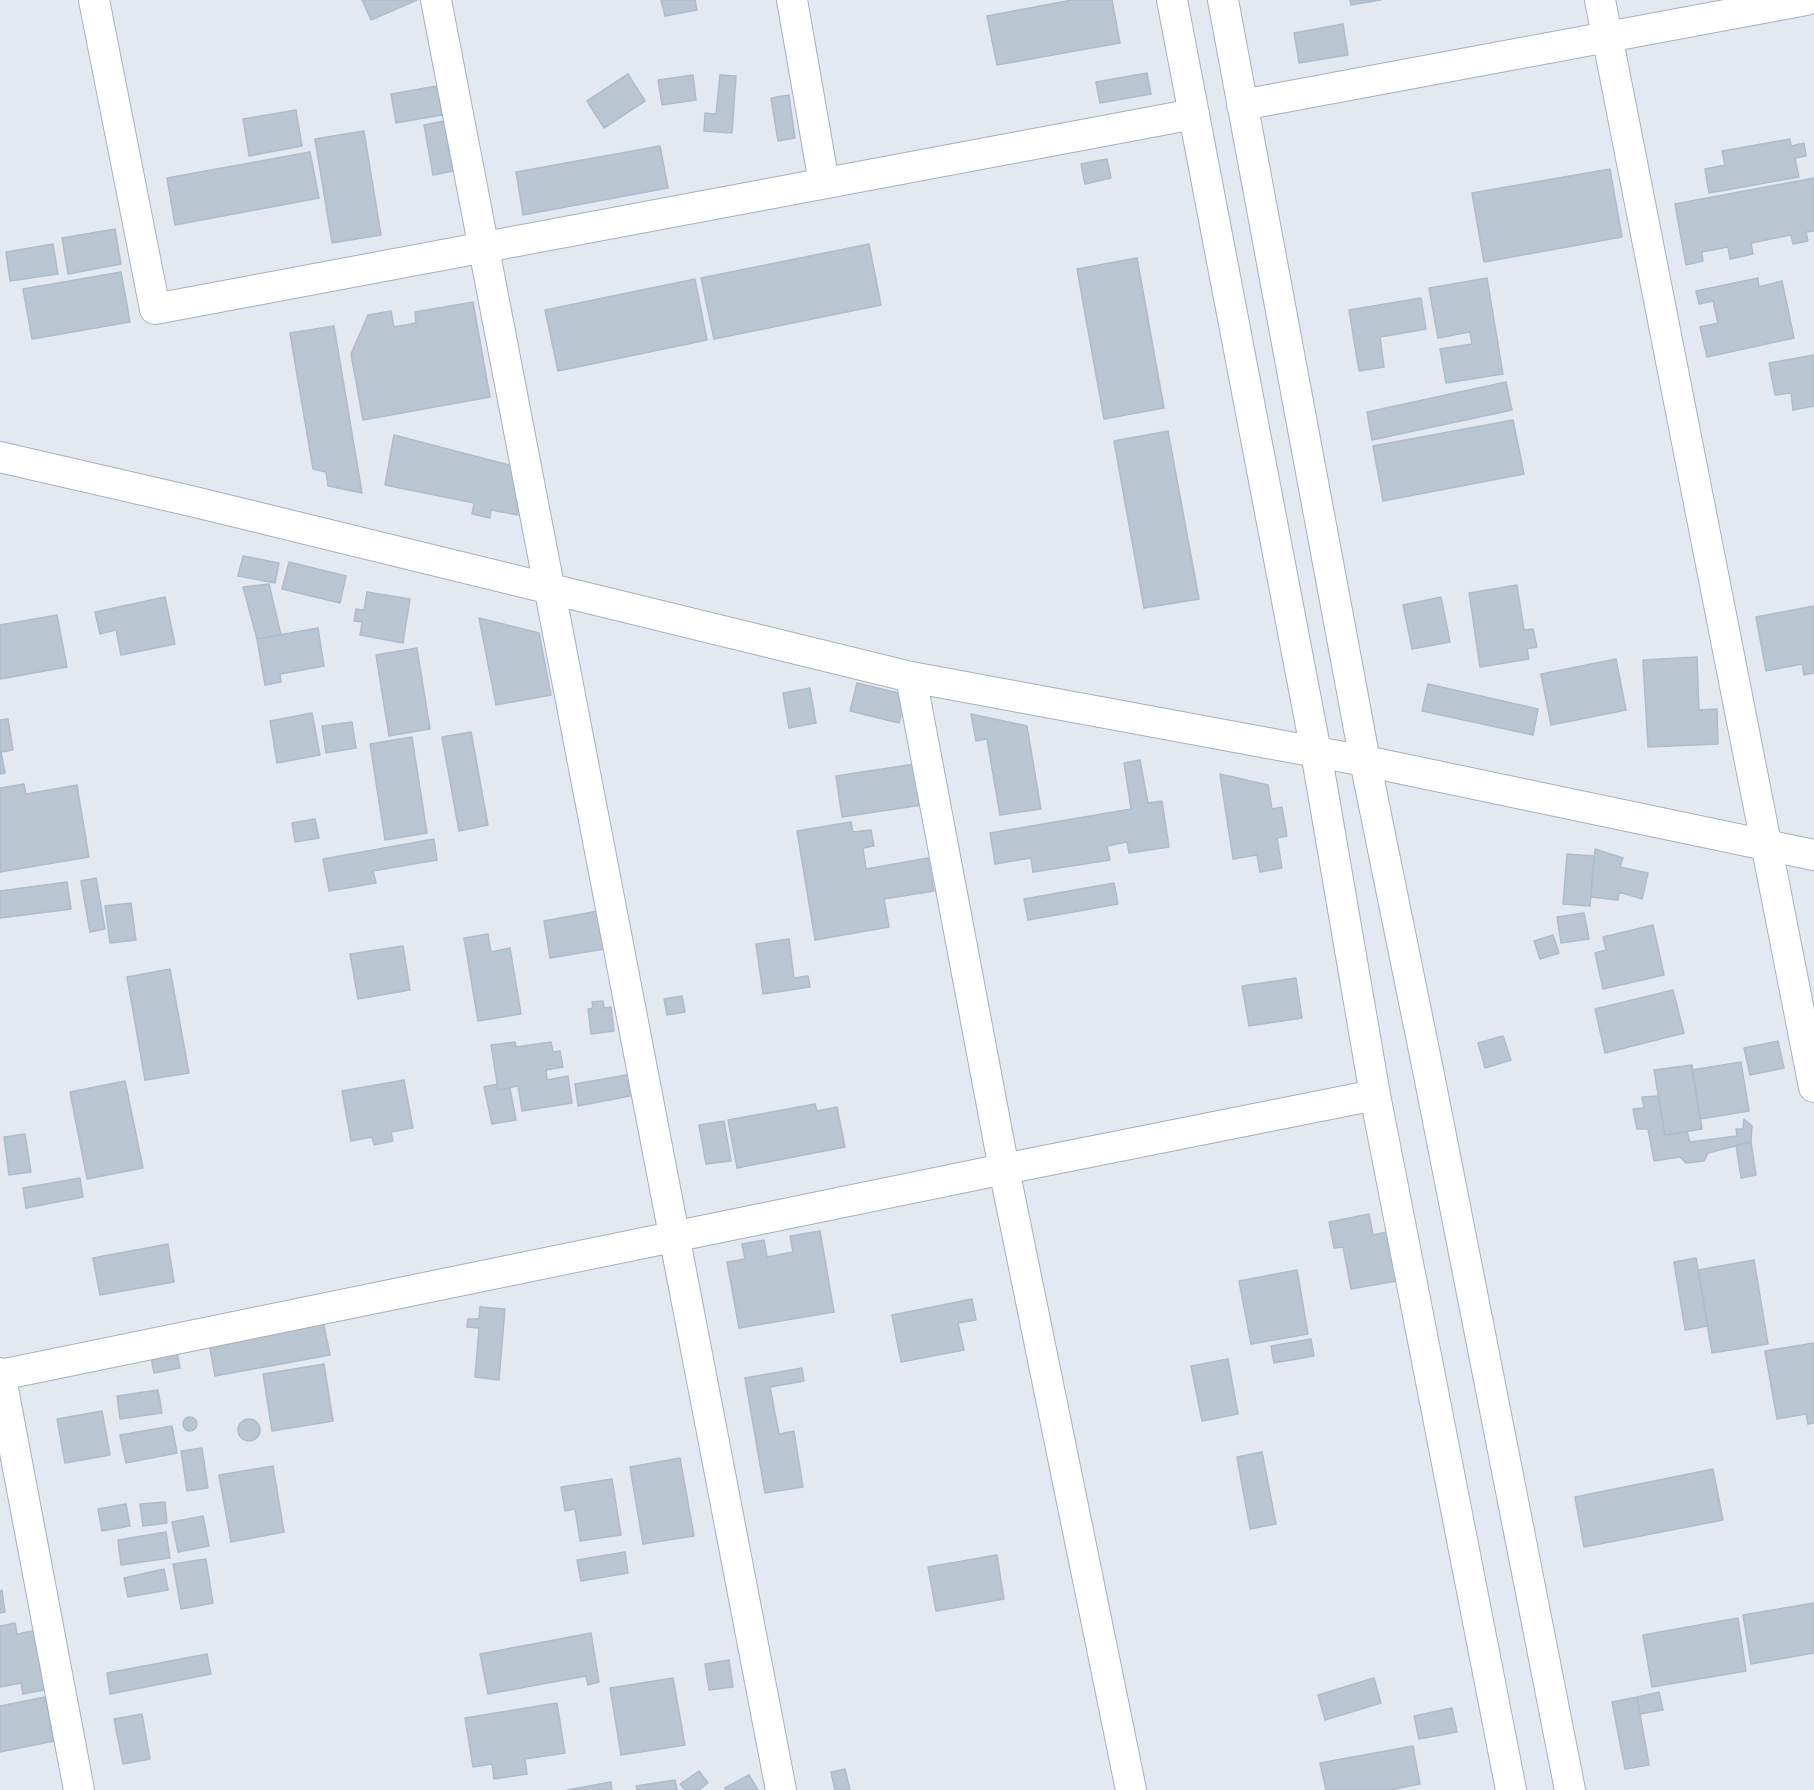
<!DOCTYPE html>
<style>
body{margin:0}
canvas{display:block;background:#e4e9f1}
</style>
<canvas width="1814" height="1790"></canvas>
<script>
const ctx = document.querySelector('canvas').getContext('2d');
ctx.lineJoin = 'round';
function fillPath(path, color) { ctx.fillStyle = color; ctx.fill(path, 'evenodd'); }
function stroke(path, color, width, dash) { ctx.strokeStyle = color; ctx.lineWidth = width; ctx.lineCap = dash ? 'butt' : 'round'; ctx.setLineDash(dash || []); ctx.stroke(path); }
const building = new Path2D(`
 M362 0H417L371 20Z
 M661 0H695L697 10 665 16Z
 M1072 0H1112L1120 43 997 65 987 16Z
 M1350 0H1381L1351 5Z
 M1343 24 1348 55 1299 63 1294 33Z
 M1147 73 1151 94 1100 103 1096 82Z
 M628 74 645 101 604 128 587 101Z
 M693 75 696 100 662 105 658 80Z
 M720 75 736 76 732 133 704 131 705 113 716 114Z
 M437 86 442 115 396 123 391 94Z
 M789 95 795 138 778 141 771 98Z
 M296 110 302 146 249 156 243 119Z
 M444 121 453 171 433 175 424 125Z
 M364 131 381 235 332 243 315 139Z
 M1790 139 1791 146 1804 143 1806 156 1795 158 1799 177 1709 193 1705 169 1725 165 1722 151Z
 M660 146 668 188 523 215 516 172Z
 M310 152 319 198 175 225 167 178Z
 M1107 159 1111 178 1085 184 1081 164Z
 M1610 169 1622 237 1484 262 1472 193Z
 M1814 178V231L1806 232 1808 241 1793 244 1791 235 1751 243 1753 254 1730 259 1728 247 1702 252 1703 261 1686 265 1675 204Z
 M115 229 121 264 68 274 62 238Z
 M53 244 58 274 10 281 6 252Z
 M869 244 881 305 714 339 701 278Z
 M1137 258 1164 408 1104 419 1077 269Z
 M121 272 130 322 32 339 23 289Z
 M1487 278 1503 374 1446 383 1440 349 1472 344 1470 332 1438 338 1429 288Z
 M1758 278 1759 287 1782 281 1794 338 1707 357 1700 327 1718 323 1713 301 1699 304 1696 291Z
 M695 279 707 340 558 371 545 310Z
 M1421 298 1426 329 1380 337 1384 367 1359 371 1349 310Z
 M473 302 490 397 363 420 351 354 368 315 391 311 394 327 416 323 415 312Z
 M334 326 362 493 328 486 326 472 313 469 290 333Z
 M1814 355V406L1793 410 1791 393 1775 395 1769 363Z
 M1506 382 1512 410 1372 440 1367 412Z
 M1513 420 1524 474 1383 501 1373 446Z
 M1168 431 1199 599 1144 608 1114 441Z
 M394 435 513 466 518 515 491 510 490 518 472 514 474 503 385 485Z
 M243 556 279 563 275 583 238 576Z
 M289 562 346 576 340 603 282 589Z
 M269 584 281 635 257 639 243 587Z
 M1517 585 1524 630 1533 629 1537 647 1527 649 1529 659 1480 667 1469 593Z
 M367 592 410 599 403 643 360 635 362 622 354 621 356 609 364 610Z
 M165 597 175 644 121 655 116 630 100 634 95 612Z
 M1441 597 1450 642 1412 649 1403 605Z
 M1814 606V673L1804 675 1802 664 1766 671 1756 617Z
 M57 615 67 667 0 679V625Z
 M479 618 539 633 551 695 496 705Z
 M318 628 324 666 280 674 281 682 265 685 257 639Z
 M417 648 430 729 389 736 376 655Z
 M1697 657 1699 710 1717 709 1718 744 1648 747 1643 660Z
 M1616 659 1626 710 1551 725 1541 674Z
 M857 683 906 695 899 723 850 711Z
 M1428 684 1538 709 1533 735 1422 711Z
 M810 688 816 723 789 728 783 693Z
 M312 713 320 755 277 763 270 721Z
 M971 714 1027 726 1041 809 1000 815 987 739 976 741Z
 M8 719 13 750 1 752 5 773 0 774V720Z
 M352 722 356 748 326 753 322 726Z
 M471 732 488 825 459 831 442 737Z
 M412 737 427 833 385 840 370 744Z
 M1140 760 1148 803 1162 801 1169 847 1129 853 1127 842 1107 846 1110 860 1033 872 1031 858 995 864 990 833 1131 809 1124 763Z
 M915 764 922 805 842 817 836 776Z
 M1220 774 1268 785 1272 809 1282 807 1287 836 1277 838 1282 868 1260 872 1257 855 1233 859Z
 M24 784 26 794 77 785 89 857 0 872V788Z
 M315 819 319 838 295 842 292 823Z
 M851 822 853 832 871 830 874 846 863 848 866 869 928 858 934 891 884 899 889 927 815 940 797 831Z
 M434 839 437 860 373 871 376 883 329 891 323 859Z
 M1595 849 1623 858 1620 867 1648 873 1642 899 1619 892 1618 900 1591 897Z
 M1567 854 1594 856 1590 906 1563 904Z
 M96 878 105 929 90 932 81 881Z
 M67 882 71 909 0 918V891Z
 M1114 883 1118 904 1028 920 1024 899Z
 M131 903 136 940 110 943 105 906Z
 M598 911 604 949 550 958 544 921Z
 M1584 913 1589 939 1561 943 1557 917Z
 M1653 925 1664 975 1603 989 1595 953 1606 950 1603 937Z
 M488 934 491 952 510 948 521 1014 478 1021 464 938Z
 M1553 935 1559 953 1540 959 1534 941Z
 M789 939 794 978 808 976 810 987 763 994 756 944Z
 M403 946 410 990 358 999 350 954Z
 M170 969 189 1073 145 1080 127 977Z
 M1296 978 1302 1018 1249 1026 1242 986Z
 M1673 990 1684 1033 1605 1053 1595 1009Z
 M682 996 685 1012 667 1015 664 999Z
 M603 1001 604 1008 611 1007 614 1031 591 1034 588 1009 593 1008 592 1002Z
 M1503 1036 1511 1060 1485 1068 1478 1043Z
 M1778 1041 1784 1068 1750 1075 1744 1048Z
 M515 1042 516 1047 551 1042 553 1052 560 1051 563 1067 546 1070 547 1080 568 1076 572 1103 522 1111 518 1086 498 1090 491 1045Z
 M1741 1062 1749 1111 1700 1119 1692 1070Z
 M1692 1065 1702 1129 1665 1135 1654 1070Z
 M626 1075 630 1096 578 1106 575 1084Z
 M404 1080 413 1128 391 1132 393 1141 374 1145 372 1137 351 1141 342 1091Z
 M125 1081 143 1168 87 1179 70 1092Z
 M497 1084 498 1090 510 1088 516 1120 492 1124 484 1087Z
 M1658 1096 1665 1135 1687 1132 1690 1142 1737 1136 1736 1129H1743L1744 1119 1752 1126 1751 1142 1708 1153 1704 1161 1686 1163 1680 1157 1654 1161 1648 1129H1637L1633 1109 1644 1108 1642 1097Z
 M815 1104 817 1111 837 1107 845 1147 737 1168 728 1120Z
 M724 1121 731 1161 706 1164 699 1125Z
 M25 1134 31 1172 9 1175 4 1137Z
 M1751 1142 1756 1175 1741 1178 1736 1145Z
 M80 1178 83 1197 26 1208 23 1188Z
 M1369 1214 1373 1235 1387 1232 1397 1281 1351 1289 1343 1247 1334 1248 1329 1222Z
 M820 1231 834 1312 739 1328 727 1262 745 1259 742 1244 764 1240 767 1257 793 1252 790 1236Z
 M168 1244 174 1282 100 1295 93 1258Z
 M1696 1258 1708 1326 1685 1330 1674 1262Z
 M1754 1260 1768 1344 1712 1353 1698 1270Z
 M1297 1270 1308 1334 1251 1344 1239 1281Z
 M972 1299 976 1320 958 1323 964 1350 901 1362 892 1315Z
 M480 1307 505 1309 499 1380 475 1377 479 1328 467 1327 468 1319H479Z
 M322 1316 330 1355 215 1376 208 1337Z
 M1311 1339 1314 1356 1274 1363 1271 1346Z
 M1814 1343V1423L1808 1424 1806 1414 1777 1419 1765 1351Z
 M177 1352 180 1368 154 1373 151 1356Z
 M1228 1359 1238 1414 1202 1421 1191 1366Z
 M324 1364 333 1421 272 1431 263 1374Z
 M802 1368 804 1381 770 1387 779 1434 794 1431 803 1487 765 1493 745 1378Z
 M158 1390 162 1413 120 1419 117 1396Z
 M102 1411 110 1455 65 1463 57 1419Z
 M183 1424a7 7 0 1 1 14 0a7 7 0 1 1-14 0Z
 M238 1430a11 11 0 1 1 22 0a11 11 0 1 1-22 0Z
 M172 1426 177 1453 126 1463 120 1435Z
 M202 1448 208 1488 187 1491 181 1451Z
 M1262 1452 1276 1524 1250 1529 1237 1457Z
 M680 1458 694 1536 643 1544 630 1467Z
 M273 1466 284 1532 231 1542 219 1475Z
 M1713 1469 1723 1520 1584 1547 1575 1497Z
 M612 1479 621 1535 580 1541 575 1509 565 1511 561 1487Z
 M165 1502 167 1523 143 1526 140 1504Z
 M126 1504 130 1526 102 1531 98 1509Z
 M203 1516 209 1546 178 1552 172 1522Z
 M166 1532 170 1558 121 1565 118 1540Z
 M625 1552 628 1573 581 1581 577 1560Z
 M997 1555 1004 1599 936 1611 928 1567Z
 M206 1559 213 1603 181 1609 173 1564Z
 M164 1569 168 1590 128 1597 124 1578Z
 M2 1590 5 1612 0 1613V1591Z
 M1814 1603V1653L1751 1664 1743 1615Z
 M1738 1618 1746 1671 1652 1687 1643 1635Z
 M15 1623 17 1634 38 1630 49 1689 23 1694 21 1683 0 1687V1626Z
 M591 1633 599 1682 588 1685 586 1676 488 1694 480 1654Z
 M207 1654 211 1674 110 1694 107 1673Z
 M729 1660 733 1687 709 1690 705 1664Z
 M673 1678 685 1745 621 1755 610 1688Z
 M1374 1678 1381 1703 1325 1720 1318 1695Z
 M1659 1692 1663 1710 1640 1714 1637 1697Z
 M45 1697 54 1741 0 1752V1706Z
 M1637 1697 1649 1765 1625 1769 1612 1702Z
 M557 1703 565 1753 525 1759 527 1774 494 1779 492 1764 473 1767 465 1718Z
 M1452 1708 1457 1732 1419 1739 1414 1716Z
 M142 1714 150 1759 123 1764 114 1719Z
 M1413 1746 1420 1784 1390 1790H1326L1320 1763Z
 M845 1769 850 1790H835L831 1772Z
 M699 1771 708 1783 699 1790H685L680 1784Z
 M749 1775 758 1790H726L725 1788Z
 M675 1780 677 1790H637L636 1786Z
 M611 1782 612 1790H567Z`);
const minor = new Path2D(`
 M94 0 155 309 1194 114
 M436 0 781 1790
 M792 0 824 183
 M1172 0 1316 752 1375 1095 1511 1790
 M1223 0 1365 761 1429 1075 1570 1790
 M1600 0 1814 1087
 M1242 105 1806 0
 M0 457 195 502 911 677 1365 761 1814 855
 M911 677 1004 1169 1131 1790
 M0 1373 79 1790
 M0 1375 1004 1169 1375 1095`);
fillPath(building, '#bac5d2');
stroke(building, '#adbccd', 1.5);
stroke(minor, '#a7b0bc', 32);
stroke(minor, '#fff', 30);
</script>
